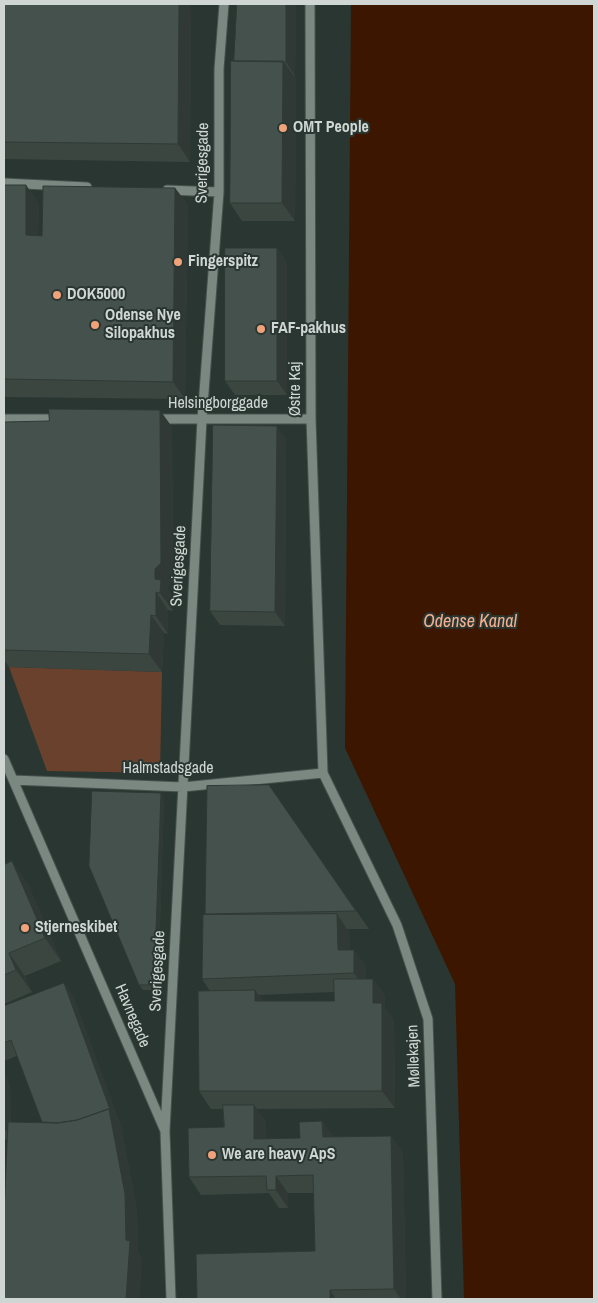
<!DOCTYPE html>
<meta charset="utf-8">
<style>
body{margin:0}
#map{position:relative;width:598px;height:1303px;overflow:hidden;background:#2a3631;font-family:"Archivo Narrow",sans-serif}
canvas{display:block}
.frame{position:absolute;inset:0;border:5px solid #cfd6d3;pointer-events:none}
</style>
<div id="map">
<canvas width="598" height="1303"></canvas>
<div class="frame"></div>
</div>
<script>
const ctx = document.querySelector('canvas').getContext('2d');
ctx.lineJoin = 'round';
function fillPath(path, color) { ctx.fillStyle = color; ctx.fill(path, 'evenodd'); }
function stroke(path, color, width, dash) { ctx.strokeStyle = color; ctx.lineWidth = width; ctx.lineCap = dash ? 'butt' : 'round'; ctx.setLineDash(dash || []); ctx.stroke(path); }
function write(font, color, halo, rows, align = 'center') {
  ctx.font = font + ' "Archivo Narrow",sans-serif'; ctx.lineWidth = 4; ctx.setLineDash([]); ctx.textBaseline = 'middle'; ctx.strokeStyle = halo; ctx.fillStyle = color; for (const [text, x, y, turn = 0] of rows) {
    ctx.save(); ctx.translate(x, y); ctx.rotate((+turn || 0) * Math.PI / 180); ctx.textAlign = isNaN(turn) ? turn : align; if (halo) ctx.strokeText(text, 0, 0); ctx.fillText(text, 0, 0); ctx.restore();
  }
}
const green = new Path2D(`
 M9 667 162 672 160 773 47 771Z`);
const water = new Path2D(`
 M351 4H594V1299H464L455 984 345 748Z`);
const minor = new Path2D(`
 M310 4 311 419 323 773 397 925 428 1019 437 1299
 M4 183 87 187
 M167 190 219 192
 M4 419H59
 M157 419H311
 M4 759 165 1131 171 1299
 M13 780 183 787 323 773
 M165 1131 202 419 219 192V69L224 4`);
const wall = new Path2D(`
 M4 4H191L190 162 4 159Z
 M296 4 295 76H294L296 79 295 221H242L230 203 234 61Z
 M4 185 39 203 38 235 42 236 175 188 188 205 185 399 4 397Z
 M277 248 287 263V395H235L225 381Z
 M4 422 172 427 173 580 167 587V589L174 598 173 611 168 610V634L164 633 162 672 9 667 4 660Z
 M277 426 286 440 285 626 220 625 210 611Z
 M269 785 369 929H347L349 932 350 950H354L366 967V979H373L385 996V1008L394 1021 395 1108 256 1109 266 1122V1139L300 1138 322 1121 333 1137 391 1136 403 1153 406 1299H197L315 1251 314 1193H288V1208H279L269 1193 201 1195 189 1177 224 1127 223 1109H211L199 1091 210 991 202 979 206 915 205 914ZM334 992V1001H263L258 995Z
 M161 793 164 798 158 990H143L139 985Z
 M4 865 28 884 61 961 25 976 32 992 4 1004Z
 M64 983 74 998 121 1127 137 1211 138 1253 142 1258 7 1139 4 1140V1075L10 1085 11 1122H42L17 1056 4 1061V1006Z`);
const shadedWall = new Path2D(`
 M179 4H191L190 162 178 144Z
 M286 4H296L295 76 286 62Z
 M283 61 296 79 295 221 282 203Z
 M26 185 39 203 38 253 26 235Z
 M175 188 188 205 185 399 173 382Z
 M277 248 287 263V395L277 381Z
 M160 410 172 427 173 580 167 587V589L174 598 173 611 160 593 155 579V569Z
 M277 426 286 440 285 626 275 612Z
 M156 592 168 610V634L156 616Z
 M151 615 164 633 162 672 149 654Z
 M161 793 164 798 158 990 154 985Z
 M12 861 28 884 61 961 45 938Z
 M337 914 349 932 351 967 338 950Z
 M354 950 366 967V991L354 973Z
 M9 953 25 976 32 992 16 970Z
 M373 979 385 996V1008L394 1021 395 1108 382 1091 373 1003Z
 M64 983 74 998 121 1127 137 1211 138 1253 142 1258 140 1299H126V1240Z
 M255 990 267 1008 255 1001Z
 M4 1075 10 1085 12 1139 4 1128Z
 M254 1105 266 1122 267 1157 254 1139Z
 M322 1121 335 1139 323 1137Z
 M391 1136 403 1153 406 1299H401L394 1289Z
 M276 1176 288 1193V1208L276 1190Z
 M330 1290 336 1299H330Z`);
const building = new Path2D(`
 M4 4H179L178 144 4 142Z
 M237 4H286V62L234 61Z
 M231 61H283L282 203H230Z
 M4 185H26V235L42 236 43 186 175 188 173 382 4 379Z
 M225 248H277V381H225Z
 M49 409 160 410 161 563 155 569V579L161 580 160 593 156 592V616L151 615 149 654 4 650V422L49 421Z
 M213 425 277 426 275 612 210 611Z
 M269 785 356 911 205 914 207 786Z
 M92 791 161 793 154 985H139L89 866Z
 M12 861 45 938 9 953 16 970 4 975V865Z
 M337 914 338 950H354V973L202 979 203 915Z
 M334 979H373V1003H382V1091H199L198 991 255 990V1001H334Z
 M64 983 111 1112 109 1109 77 1120 58 1123 42 1122 11 1040 4 1043V1006Z
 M223 1105H254V1139L300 1138 299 1122 322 1121 323 1137 391 1136 394 1289 330 1290V1299H197L196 1254 315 1251 313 1175 276 1176V1190H267L266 1176 189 1177 188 1128 224 1127Z
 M109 1109 125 1194 126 1240 130 1241 126 1299H4V1214L8 1122 58 1123 77 1120Z`);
const markers = [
 [283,128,5,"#f0a27a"],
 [178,262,5,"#f0a27a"],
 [57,295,5,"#f0a27a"],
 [95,325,5,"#f0a27a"],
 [261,329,5,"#f0a27a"],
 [25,928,5,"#f0a27a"],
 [212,1155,5,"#f0a27a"]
];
const poiNames = [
 ["OMT People",293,128],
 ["Fingerspitz",188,262],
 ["DOK5000",67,295],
 ["Odense Nye",105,316],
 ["Silopakhus",105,334],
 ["FAF-pakhus",271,329],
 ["Stjerneskibet",35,928],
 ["We are heavy ApS",222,1155]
];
const streetNames = [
 ["Sverigesgade",203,163,-89],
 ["Østre Kaj",296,389,-90],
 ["Helsingborggade",218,404],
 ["Sverigesgade",179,566,-87],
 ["Halmstadsgade",168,769],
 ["Sverigesgade",158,971,-87],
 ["Havnegade",132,1016,67],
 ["Møllekajen",414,1056,-92]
];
const waterNames = [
 ["Odense Kanal",470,622]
];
fillPath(green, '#69412c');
fillPath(water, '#3d1600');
stroke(minor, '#47514d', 11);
stroke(minor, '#7b8882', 9);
fillPath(wall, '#3b4641');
fillPath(shadedWall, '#303935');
fillPath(building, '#45514c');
stroke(building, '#303935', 1);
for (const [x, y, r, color] of markers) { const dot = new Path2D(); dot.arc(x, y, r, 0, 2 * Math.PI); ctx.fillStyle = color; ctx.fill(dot); stroke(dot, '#2a3631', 2); }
write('bold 16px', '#cfd6d3', '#2a3631', poiNames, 'left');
write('16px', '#cfd6d3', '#2a3631', streetNames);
write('italic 18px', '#f5af8d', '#2a3631', waterNames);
</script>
